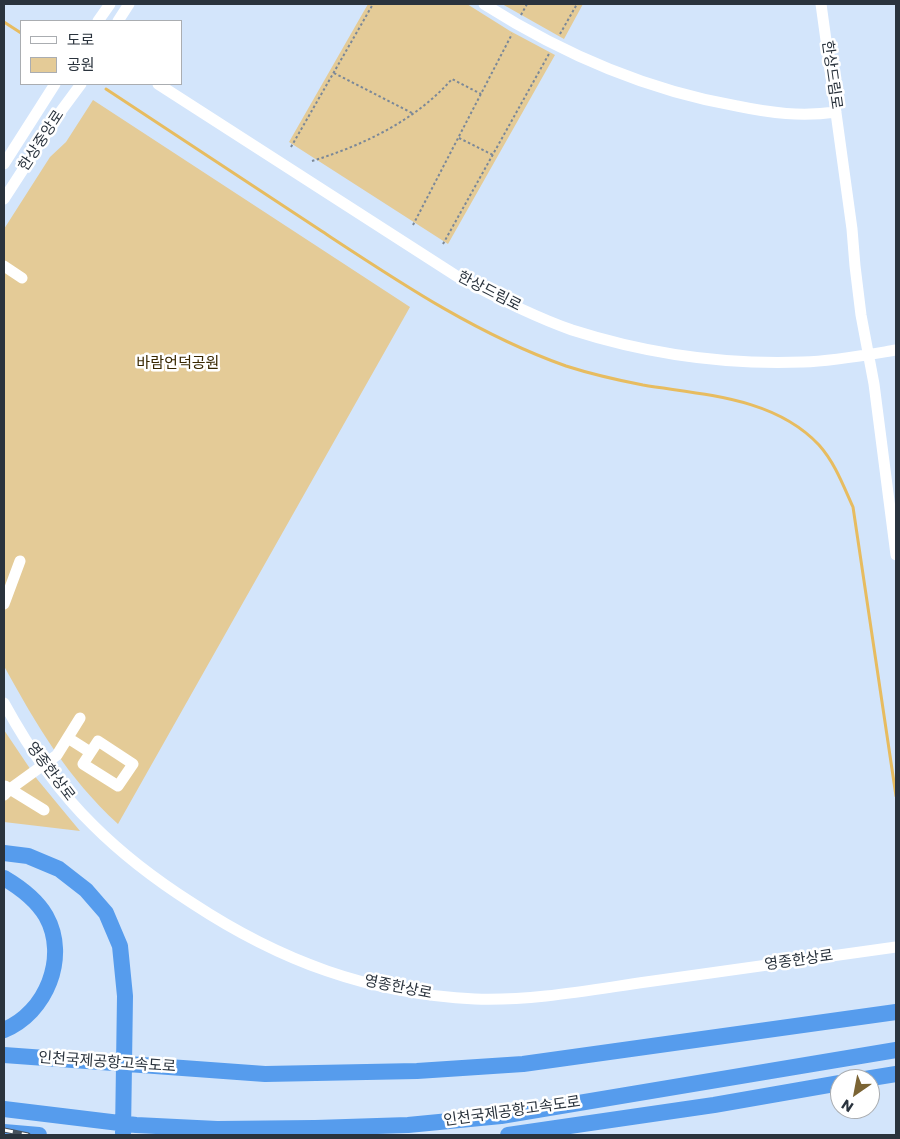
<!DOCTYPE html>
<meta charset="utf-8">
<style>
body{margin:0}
#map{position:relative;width:900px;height:1139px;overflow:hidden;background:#d3e5fb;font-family:Poppins,"Noto Sans KR",sans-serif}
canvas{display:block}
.frame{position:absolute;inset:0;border:5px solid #2a333d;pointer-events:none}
.legend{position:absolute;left:20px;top:20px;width:162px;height:65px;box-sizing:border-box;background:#fff;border:1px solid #aaadb1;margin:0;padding:6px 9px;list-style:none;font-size:15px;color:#2a333d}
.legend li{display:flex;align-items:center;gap:10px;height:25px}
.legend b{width:25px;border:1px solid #aaadb1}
.north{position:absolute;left:830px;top:1069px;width:50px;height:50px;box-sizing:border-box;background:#fff;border:1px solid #aaadb1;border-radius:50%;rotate:213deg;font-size:14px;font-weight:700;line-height:20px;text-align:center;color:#2a333d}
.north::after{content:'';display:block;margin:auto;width:18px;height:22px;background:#7b6434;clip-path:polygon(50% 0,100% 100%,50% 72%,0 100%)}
</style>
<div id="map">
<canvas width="900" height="1139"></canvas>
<div class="frame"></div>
<ul class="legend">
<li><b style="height:6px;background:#fff"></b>도로</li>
<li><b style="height:14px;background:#e4cb97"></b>공원</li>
</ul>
<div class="north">N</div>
</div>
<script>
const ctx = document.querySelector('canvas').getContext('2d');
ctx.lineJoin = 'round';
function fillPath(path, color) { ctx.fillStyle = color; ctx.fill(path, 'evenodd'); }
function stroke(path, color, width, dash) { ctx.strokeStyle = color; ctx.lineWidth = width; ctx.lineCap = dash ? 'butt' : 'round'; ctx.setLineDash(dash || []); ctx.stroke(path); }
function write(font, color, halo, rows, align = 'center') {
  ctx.font = font + ' Poppins,"Noto Sans KR",sans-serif'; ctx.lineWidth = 5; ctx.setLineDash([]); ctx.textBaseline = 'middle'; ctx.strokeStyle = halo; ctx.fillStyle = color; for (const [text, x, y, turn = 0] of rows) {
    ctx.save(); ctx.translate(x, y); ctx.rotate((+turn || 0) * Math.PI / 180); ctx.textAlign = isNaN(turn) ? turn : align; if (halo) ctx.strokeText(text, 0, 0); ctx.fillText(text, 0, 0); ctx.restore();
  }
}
const green = new Path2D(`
 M368 4H467L510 31 555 55 448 244 289 142Z
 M502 4H583L564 39Z
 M93 100 410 307 118 824C67 777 37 726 4 666V229L50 157 66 142Z
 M4 730 37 779 80 831 4 822Z`);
const stream = new Path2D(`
 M4 22 21 33
 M106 89C177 136 249 183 320 230 399 282 476 334 566 366 591 374 617 380 643 385 703 395 774 397 819 445 835 463 843 485 853 507L896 796`);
const path = new Path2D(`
 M521 15 527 4
 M560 34 577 4
 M334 73 412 113
 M459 138 493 155
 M291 147 373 4
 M312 161C364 145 416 120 452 79L481 94
 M413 225 512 34
 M443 244 550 52`);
const minor = new Path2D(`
 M484 4C561 53 646 90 737 106 771 113 801 117 836 112
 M821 4 852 229 855 266 861 315 874 384 896 555
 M98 21 110 4
 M118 21 129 4
 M158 84 458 277C495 297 532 316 572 330 647 354 724 365 803 362 834 361 866 355 896 350
 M4 164 55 84
 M4 199 61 111 81 84
 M4 266 22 278
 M4 604 20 561
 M4 703C28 747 57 790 93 825 123 855 156 880 192 903 280 961 369 994 475 999 532 1001 590 990 646 982 729 970 813 959 896 947
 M68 738 90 752
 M98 741 133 764 118 786 83 764Z
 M5 786 44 810
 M4 795 10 789 57 755 80 718`);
const highway = new Path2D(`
 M4 853 28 856 59 869 86 890 106 913 120 946 125 996 123 1133
 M4 878C21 888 36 899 46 916 69 957 46 1013 4 1030
 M4 1055 265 1074 417 1071 523 1064 896 1012
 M865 1079 896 1074
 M4 1109 136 1125 217 1129 315 1128 408 1125 501 1116 896 1050
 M4 1132 39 1135
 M508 1135 714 1105 840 1083`);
const rail = new Path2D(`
 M4 1130 28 1135`);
const streetNames = [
 ["한상드림로",831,75,82],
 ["한상중앙로",42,141,-57],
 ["한상드림로",489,292,27],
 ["영종한상로",50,772,53],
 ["영종한상로",799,961,-8],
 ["영종한상로",398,988,11],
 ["인천국제공항고속도로",107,1063,4],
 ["인천국제공항고속도로",512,1112,-8]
];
const parkNames = [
 ["바람언덕공원",178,364]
];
fillPath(green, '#e4cb97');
stroke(stream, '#e7bc60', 3);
stroke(path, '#7b8898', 2, [2.5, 2.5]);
stroke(minor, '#fff', 11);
stroke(highway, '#569ced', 16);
stroke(rail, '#47525e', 5);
stroke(rail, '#fff', 3, [9]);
write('15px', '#2a333d', '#fff', streetNames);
write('15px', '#382700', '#fff', parkNames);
</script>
